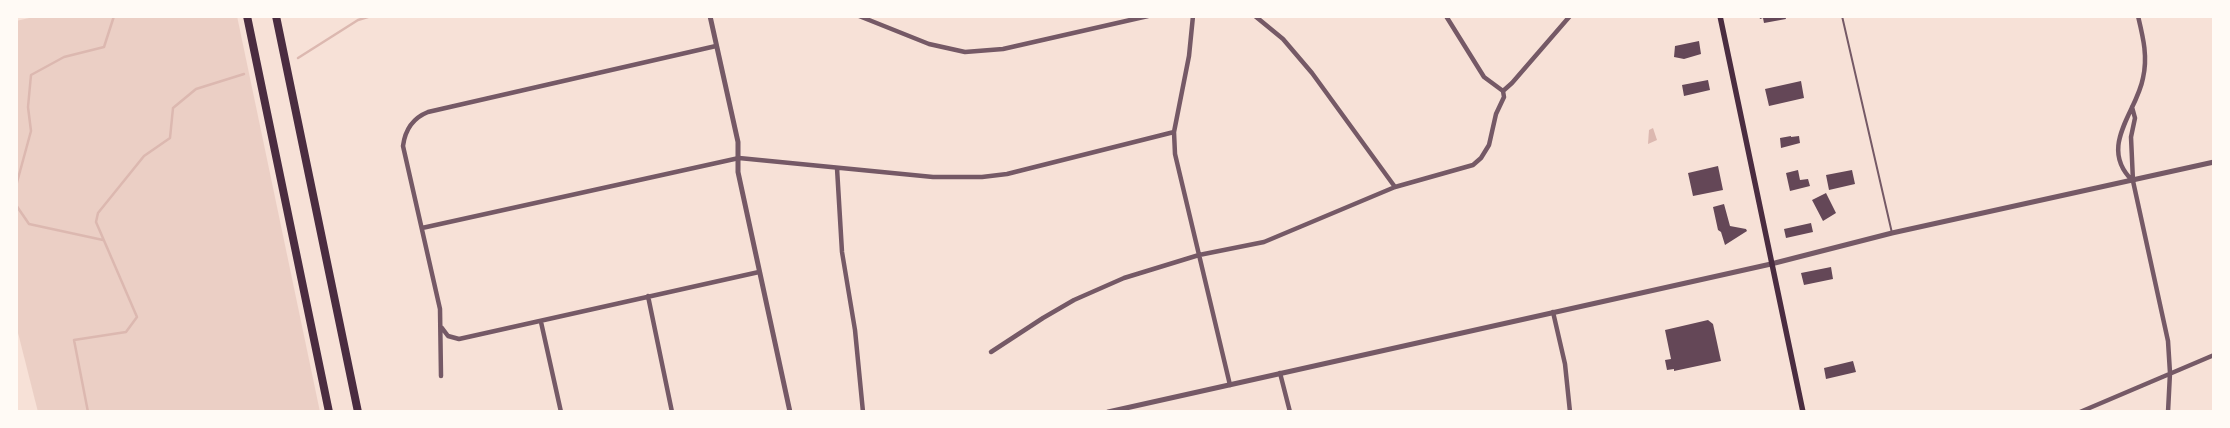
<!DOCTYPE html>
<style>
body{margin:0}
#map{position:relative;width:2230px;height:428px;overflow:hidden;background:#f7e1d7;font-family:Montserrat,sans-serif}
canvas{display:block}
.frame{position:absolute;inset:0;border:18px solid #fffaf5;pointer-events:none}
</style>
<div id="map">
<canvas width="2230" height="428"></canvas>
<div class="frame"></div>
</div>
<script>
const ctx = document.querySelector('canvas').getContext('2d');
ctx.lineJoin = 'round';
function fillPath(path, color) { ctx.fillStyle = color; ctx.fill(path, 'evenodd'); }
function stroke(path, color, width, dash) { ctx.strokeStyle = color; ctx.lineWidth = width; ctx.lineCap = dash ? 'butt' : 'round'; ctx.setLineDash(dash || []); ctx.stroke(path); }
const green = new Path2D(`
 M38 16H237L320 412H38L16 325V21Z`);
const water = new Path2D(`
 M1653 128 1657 140 1648 144 1649 130Z`);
const stream = new Path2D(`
 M298 58 358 20 371 16
 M16 186 31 131 28 107 31 75 64 57 104 47 114 16
 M16 205 29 224 103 240
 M88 412 74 340 126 332 137 317 96 222 98 213 144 156 170 138 173 108 196 89 244 74`);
const building = new Path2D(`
 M1759 16H1785L1786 19 1764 23 1763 18 1760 19Z
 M1699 41 1701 54 1684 59 1674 57 1675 46Z
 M1708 80 1710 90 1684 96 1682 85Z
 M1801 81 1804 98 1769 106 1765 89Z
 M1791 136V137L1799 136 1800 143 1781 148 1780 138Z
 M1718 166 1723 190 1693 196 1688 173Z
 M1798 170 1800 180 1808 179 1810 186 1790 191 1786 173Z
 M1852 170 1855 184 1829 190 1826 175Z
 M1826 193 1836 213 1823 221 1812 200Z
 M1724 204 1730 226 1746 229 1747 231 1725 245 1721 232 1718 230 1713 207Z
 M1811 223 1813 232 1786 238 1784 229Z
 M1831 267 1833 279 1804 285 1801 273Z
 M1708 320 1713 324 1721 361 1674 371V369L1667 370 1665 360 1671 359 1665 330Z
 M1853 361 1856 372 1826 379 1824 368Z`);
const service = new Path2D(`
 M1842 16 1892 233`);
const minor = new Path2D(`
 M859 16 929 44 965 52 1003 49 1148 16
 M1193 16 1189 56 1174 132 1175 154 1230 385
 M1255 16 1283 39 1312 73 1395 187
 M1446 16 1484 77 1503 91
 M1503 91 1512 83 1570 16
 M2132 107 2135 118 2131 137 2133 181 2168 341 2170 373 2168 412
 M837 168 842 252 855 330 863 412
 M2133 181C2097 147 2137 112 2143 78 2148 56 2143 37 2138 16
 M422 228 739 158 933 177H982L1007 174 1174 132
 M648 296 672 412
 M1553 312 1565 364 1570 412
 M541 322 561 412
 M442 328 448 336 459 339 759 272
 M991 352 1043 318 1074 300 1124 278 1199 255 1264 242 1395 187 1473 165 1481 158 1489 145 1496 114 1504 97 1503 91
 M1280 373 1290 412
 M441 376 440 309 403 146C405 130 413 118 428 112L716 46
 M2080 412 2214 355`);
const tertiary = new Path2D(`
 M710 16 738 142V172L790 412
 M1108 412 1771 264 1892 233 2214 162`);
const secondary = new Path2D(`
 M1720 16 1803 412`);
const motorway = new Path2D(`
 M247 16 329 412
 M276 16 358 412`);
fillPath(green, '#ebcfc5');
fillPath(water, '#dcb8b0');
stroke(stream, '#dcb8b0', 2.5);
fillPath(building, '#644757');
stroke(service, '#755966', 2);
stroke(minor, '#755966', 4.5);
stroke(tertiary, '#755966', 5);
stroke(secondary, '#4a2c40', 5.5);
stroke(motorway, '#4a2c40', 8);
</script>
